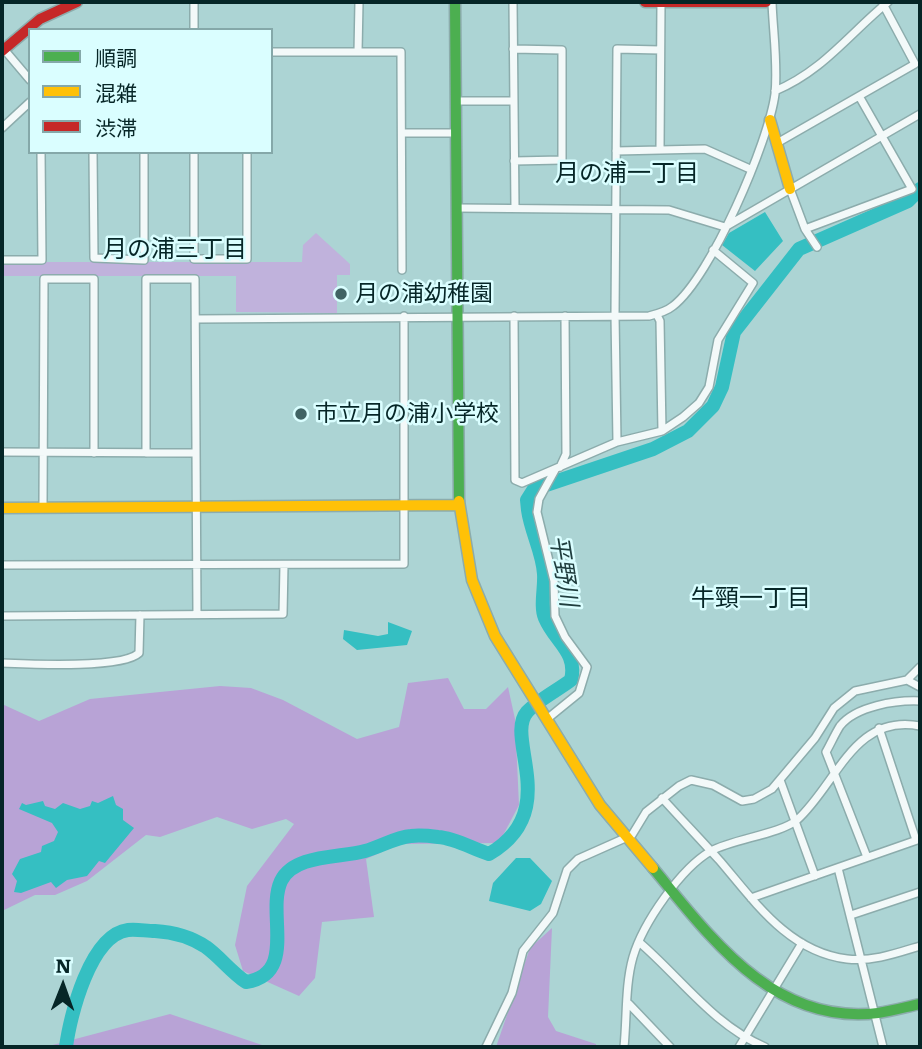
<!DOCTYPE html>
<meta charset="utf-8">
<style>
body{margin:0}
#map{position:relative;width:922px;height:1049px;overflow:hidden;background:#acd4d4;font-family:Literata,"Noto Sans JP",serif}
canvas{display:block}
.frame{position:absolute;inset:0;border:4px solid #062627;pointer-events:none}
.legend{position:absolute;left:28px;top:28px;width:245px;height:126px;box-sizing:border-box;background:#dafeff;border:2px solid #85a8a9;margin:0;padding:9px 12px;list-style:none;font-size:21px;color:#062627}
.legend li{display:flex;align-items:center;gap:14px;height:35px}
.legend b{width:35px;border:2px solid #85a8a9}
.north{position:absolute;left:28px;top:951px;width:70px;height:70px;-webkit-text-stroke:5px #dafeff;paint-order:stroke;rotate:1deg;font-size:19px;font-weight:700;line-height:28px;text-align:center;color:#062627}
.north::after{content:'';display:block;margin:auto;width:24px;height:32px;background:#062627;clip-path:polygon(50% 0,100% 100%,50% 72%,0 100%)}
</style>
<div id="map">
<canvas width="922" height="1049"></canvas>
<div class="frame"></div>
<ul class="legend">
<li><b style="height:9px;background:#4caf50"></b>順調</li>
<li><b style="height:9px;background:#ffc107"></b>混雑</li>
<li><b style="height:9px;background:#c62828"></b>渋滞</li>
</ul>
<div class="north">N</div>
</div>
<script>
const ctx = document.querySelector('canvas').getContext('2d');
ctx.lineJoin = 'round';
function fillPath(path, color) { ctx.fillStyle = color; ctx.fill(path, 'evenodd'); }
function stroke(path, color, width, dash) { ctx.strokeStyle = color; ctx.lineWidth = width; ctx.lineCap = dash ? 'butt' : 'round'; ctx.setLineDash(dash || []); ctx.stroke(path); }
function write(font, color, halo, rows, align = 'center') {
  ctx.font = font + ' Literata,"Noto Sans JP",serif'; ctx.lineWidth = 5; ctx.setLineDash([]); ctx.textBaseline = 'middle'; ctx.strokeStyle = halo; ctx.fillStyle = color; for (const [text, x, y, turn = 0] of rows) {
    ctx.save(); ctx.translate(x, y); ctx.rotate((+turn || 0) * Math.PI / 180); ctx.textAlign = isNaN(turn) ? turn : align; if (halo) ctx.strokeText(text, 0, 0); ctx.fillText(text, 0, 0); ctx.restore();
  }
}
const green = new Path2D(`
 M316 233 350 264V275H337V313L236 312V276H2V262H302L303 245Z`);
const forest = new Path2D(`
 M448 678 464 709H486L508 687 515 719 519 805 499 843 400 844 366 859 374 917 322 922 315 978 299 996 243 971 235 945 247 886 294 824 286 819 252 829 217 817 160 837 146 835 87 881 55 895H35L2 911V704L39 721 90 699 220 686 251 688 283 700 357 739 399 727 408 683Z
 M552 928 548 1017 556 1031 596 1044V1047H496L530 948Z
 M170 1014 268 1047H45Z`);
const water = new Path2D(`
 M765 212 783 241 755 271 722 245 729 233Z
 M388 622 412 631 407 645 357 650 343 639 344 630 378 636 388 634Z
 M113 796 116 805 123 809V820L134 828 105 863 99 861 87 876 67 880 56 888 51 882 21 893 14 892 17 881 12 874 20 859 41 852 42 846 54 841 58 832 52 823 19 809 22 803 26 805 43 801 45 806 55 809 63 803 80 809 90 806 92 801 98 803Z
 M516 858H530L552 881 541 904 530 911 489 901 493 883Z`);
const river = new Path2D(`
 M66 1047C70 1016 90 935 128 930 137 929 146 931 155 931 172 932 191 937 206 947 220 957 231 972 246 982 298 974 266 913 281 881 294 854 340 858 365 851 380 847 396 837 411 836 420 835 430 836 438 837 455 838 473 849 489 854 563 811 504 738 527 712 538 700 558 690 571 680 578 652 555 642 545 618 540 606 545 588 544 574 543 553 531 532 528 510L527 500 534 489 653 449 688 431 713 406 722 387 734 332 799 249 908 201 920 189`);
const street = new Path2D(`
 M513 2 515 208
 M194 30V2
 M2 47 30 80
 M513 49 562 50V160L514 161
 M271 52H401L402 270
 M358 52 359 2
 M775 91C823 71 849 34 888 2
 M859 96 915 64 883 4
 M456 101H514
 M2 128 30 102
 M402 133H455
 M777 143 859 96 912 189 805 229
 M660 149 661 2
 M616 151 705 149 750 169
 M93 152 94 258 144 260V152
 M194 152V259H247V152
 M790 189 805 229 817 247
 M457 208 669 210 725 227 920 114
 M2 260H42L41 152
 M657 315 660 321 662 431
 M514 316 515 480 522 483 617 442 662 431 683 417 699 403 709 387 718 340 753 283 713 250
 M196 319 649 316C657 314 667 311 673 306 711 277 769 141 775 94 778 64 773 31 772 2
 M617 442 615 315 617 49 660 50
 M2 452 196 453
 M146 453V279H195L197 614
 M560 467 566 454 565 316
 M43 507 44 279H94V453
 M2 565 404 564V316
 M2 616 283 614 284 565
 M2 663C28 664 122 669 139 653L140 615
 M907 680 920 687
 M547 719 579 693 587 667 565 637 555 616 554 581 537 512 539 499 555 470
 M879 728 916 840
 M780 780 815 876
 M662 798C681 819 701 840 720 861 755 902 789 952 847 959 872 962 897 953 920 946
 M867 857 826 752C831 743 835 734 840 726 856 706 896 700 920 701
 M838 868 883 1047
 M751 898 920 839
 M851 915 920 892
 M639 942C681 978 713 1025 765 1047
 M629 1004 670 1047
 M486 1047 512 993 523 951 553 913 567 870 578 859 632 835 646 812 679 786 691 780 713 785 742 801 754 799 772 789 815 738 834 708 855 691 907 680 920 667
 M624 1047C627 1018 625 985 633 957 643 923 681 868 711 851 733 839 780 834 797 820 837 784 854 713 920 726
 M739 1047 802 943`);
const fast = new Path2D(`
 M455 2 459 501
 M653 868C711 938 774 1026 878 1013 892 1011 906 1007 920 1004`);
const slow = new Path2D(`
 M770 120 790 189
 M459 501 472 580 495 636 600 805 653 868
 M2 508 459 505`);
const jam = new Path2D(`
 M645 2H766
 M2 51 40 19 77 2`);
const markers = [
 [341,294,7,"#406364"],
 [301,414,7,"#406364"]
];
const poiNames = [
 ["月の浦幼稚園",355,294],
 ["市立月の浦小学校",315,414]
];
const neighbourhoodNames = [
 ["月の浦一丁目",627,174],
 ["月の浦三丁目",175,250],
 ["牛頸一丁目",751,599]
];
const waterNames = [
 ["平野川",563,571,81]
];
fillPath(green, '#c0b2dc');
fillPath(forest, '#b8a3d6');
fillPath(water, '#35bfc2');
stroke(river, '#35bfc2', 14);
stroke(street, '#8cacac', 10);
stroke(fast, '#8cacac', 13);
stroke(slow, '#8cacac', 13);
stroke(jam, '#8cacac', 13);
stroke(street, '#f3f9f9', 7);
stroke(fast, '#4caf50', 10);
stroke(slow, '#ffc107', 10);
stroke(jam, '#c62828', 10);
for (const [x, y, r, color] of markers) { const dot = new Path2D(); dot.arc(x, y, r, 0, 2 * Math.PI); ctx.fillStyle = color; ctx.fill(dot); stroke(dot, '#dafeff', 2.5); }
write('23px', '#062627', '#dafeff', poiNames, 'left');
write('24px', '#062627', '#dafeff', neighbourhoodNames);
write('italic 24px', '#203e3f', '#dafeff', waterNames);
</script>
